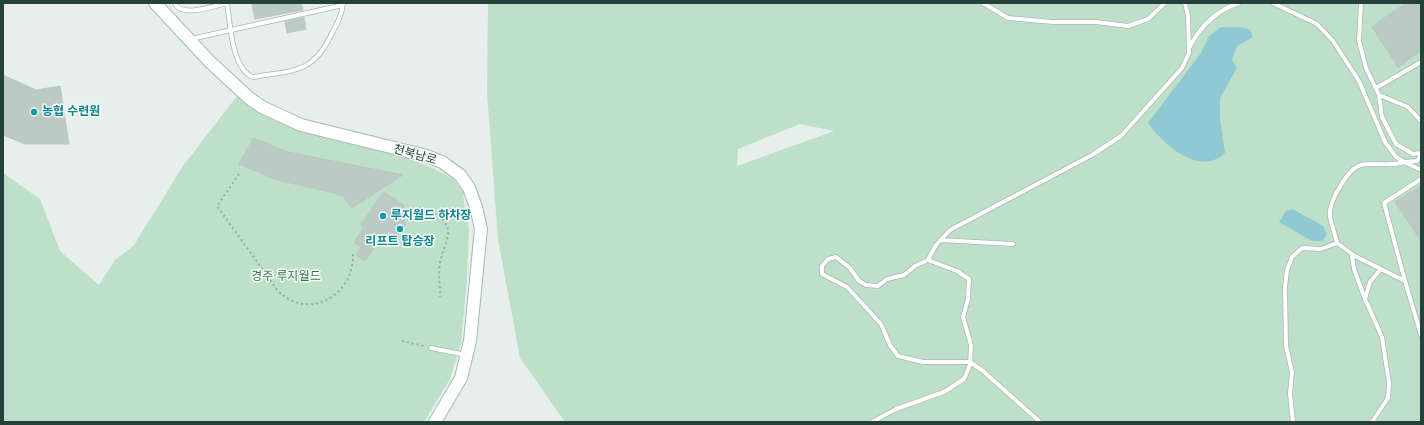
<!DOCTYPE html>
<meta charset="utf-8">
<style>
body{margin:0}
#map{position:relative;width:1424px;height:425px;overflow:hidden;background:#e6efeb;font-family:"PT Sans",sans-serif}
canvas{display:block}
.frame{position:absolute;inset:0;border:4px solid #24423a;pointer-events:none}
</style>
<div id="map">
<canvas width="1424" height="425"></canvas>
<div class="frame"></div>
</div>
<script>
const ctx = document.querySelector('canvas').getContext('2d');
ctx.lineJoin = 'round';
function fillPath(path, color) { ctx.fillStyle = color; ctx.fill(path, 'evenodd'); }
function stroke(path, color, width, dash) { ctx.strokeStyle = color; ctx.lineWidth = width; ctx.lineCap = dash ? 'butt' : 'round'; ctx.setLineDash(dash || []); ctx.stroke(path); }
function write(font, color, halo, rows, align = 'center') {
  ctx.font = font + ' "PT Sans","Noto Sans KR",sans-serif'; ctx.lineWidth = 3; ctx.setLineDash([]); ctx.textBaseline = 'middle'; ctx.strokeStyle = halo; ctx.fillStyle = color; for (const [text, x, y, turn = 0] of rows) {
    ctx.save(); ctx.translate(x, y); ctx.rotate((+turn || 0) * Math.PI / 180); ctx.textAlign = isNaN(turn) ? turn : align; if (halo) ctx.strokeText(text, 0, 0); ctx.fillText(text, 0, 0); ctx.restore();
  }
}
const green = new Path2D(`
 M488 3H1421V422H565L520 358 498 240 487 92ZM800 124 834 131 737 166 738 149Z
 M237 96 244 98 273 119 298 131 398 154 435 169 453 179 463 191 465 210 469 228 467 279 461 343 450 379 424 422H3V173L40 199 60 251 99 285 115 260 134 245 183 166Z`);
const water = new Path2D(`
 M1221 27H1241L1250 30 1253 37 1237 46 1232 60 1237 68 1220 98V119L1225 153C1200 177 1164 145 1148 123L1201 53 1209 36Z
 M1293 209 1323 226 1327 234 1323 241H1312L1279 222 1286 211Z`);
const building = new Path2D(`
 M252 3H301L303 10 255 19Z
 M1406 3H1421V51L1398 67 1372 27Z
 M304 17 306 29 287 33 285 22Z
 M3 75 36 90 60 86 69 144H25L3 135Z
 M254 138 288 152 403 175 352 208 344 197 338 194 277 180 239 164Z
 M1421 186V241L1395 202Z
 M384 192 404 205 405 227 397 236 389 231 382 240 380 238 365 261 356 255 361 247 354 242 364 228 361 225Z
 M420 207 430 212 425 220 415 215Z`);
const path = new Path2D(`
 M239 174 217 206 278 291C309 321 354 296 353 254
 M434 213C459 229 444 241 440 263 438 274 440 286 440 297
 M402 341 424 346`);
const service = new Path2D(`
 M175 3C180 18 215 6 227 3
 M227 3C230 23 232 70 253 77 292 70 312 75 331 35 337 25 342 15 343 3
 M983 3 1008 18 1053 22H1096L1128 26 1148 19 1165 3
 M1273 3 1317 24 1333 41 1359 81 1385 142 1396 157 1404 162 1417 161 1421 155
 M1361 3 1359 41 1366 68 1379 95 1382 117 1396 144 1413 154 1421 153
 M191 39 343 5
 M1189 48C1200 27 1215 11 1239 3
 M1376 88 1421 62
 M1379 95 1408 107 1421 121
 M1421 170 1404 162C1389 167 1375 162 1361 165 1348 168 1328 203 1330 216 1331 224 1335 233 1337 243L1355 256 1405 281 1384 203 1421 179
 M940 240 1013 244
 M1352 255 1354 269 1365 299 1370 282 1380 270
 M928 260 915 266 904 275 887 279 878 286 866 285 859 281 850 268 836 257 828 259 822 266V274L847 287 881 324 890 345 898 356 923 362H970L983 371 1040 422
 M1405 281 1421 335
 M1365 299 1382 337 1389 383 1388 398 1372 422
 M431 348 466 355
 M872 422 896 409 944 392 964 379 970 365 971 345 963 317 968 299 969 279 957 271 928 260 936 245 950 230 1092 155 1121 136 1182 68 1189 53 1188 16 1185 3
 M1293 422 1290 394 1292 372 1286 346 1285 287 1287 270 1292 257 1302 248 1321 249 1337 243`);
const secondary = new Path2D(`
 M155 3 209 61 249 98 262 107 301 125 427 156 442 162 460 175 469 188 476 207 481 229 470 341 461 378 435 422`);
const markers = [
 [34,112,4,"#0f9aa8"],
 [383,216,4,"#0f9aa8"],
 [400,229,4,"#0f9aa8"]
];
const cultureNames = [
 ["농협 수련원",42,112],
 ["루지월드 하차장",391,216],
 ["리프트 탑승장",400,242,"center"]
];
const streetNames = [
 ["천북남로",415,155,16]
];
const parkNames = [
 ["경주 루지월드",286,277]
];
fillPath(green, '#bfe0c8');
fillPath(water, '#8ec9d4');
fillPath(building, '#bbcac4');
stroke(building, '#b8c9c2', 1);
stroke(service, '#a8b8b2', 5.5);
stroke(secondary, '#a4bbb3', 14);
stroke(path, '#86b3a5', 2, [2, 3]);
stroke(service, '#fff', 4);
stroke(secondary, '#fff', 12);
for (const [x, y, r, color] of markers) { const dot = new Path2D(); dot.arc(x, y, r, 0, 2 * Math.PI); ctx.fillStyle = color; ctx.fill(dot); stroke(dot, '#f7fbf9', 1.5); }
write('bold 12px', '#0d838f', '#f7fbf9', cultureNames, 'left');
write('12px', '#24423a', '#f7fbf9', streetNames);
write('12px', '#2d7a4b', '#f7fbf9', parkNames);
</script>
